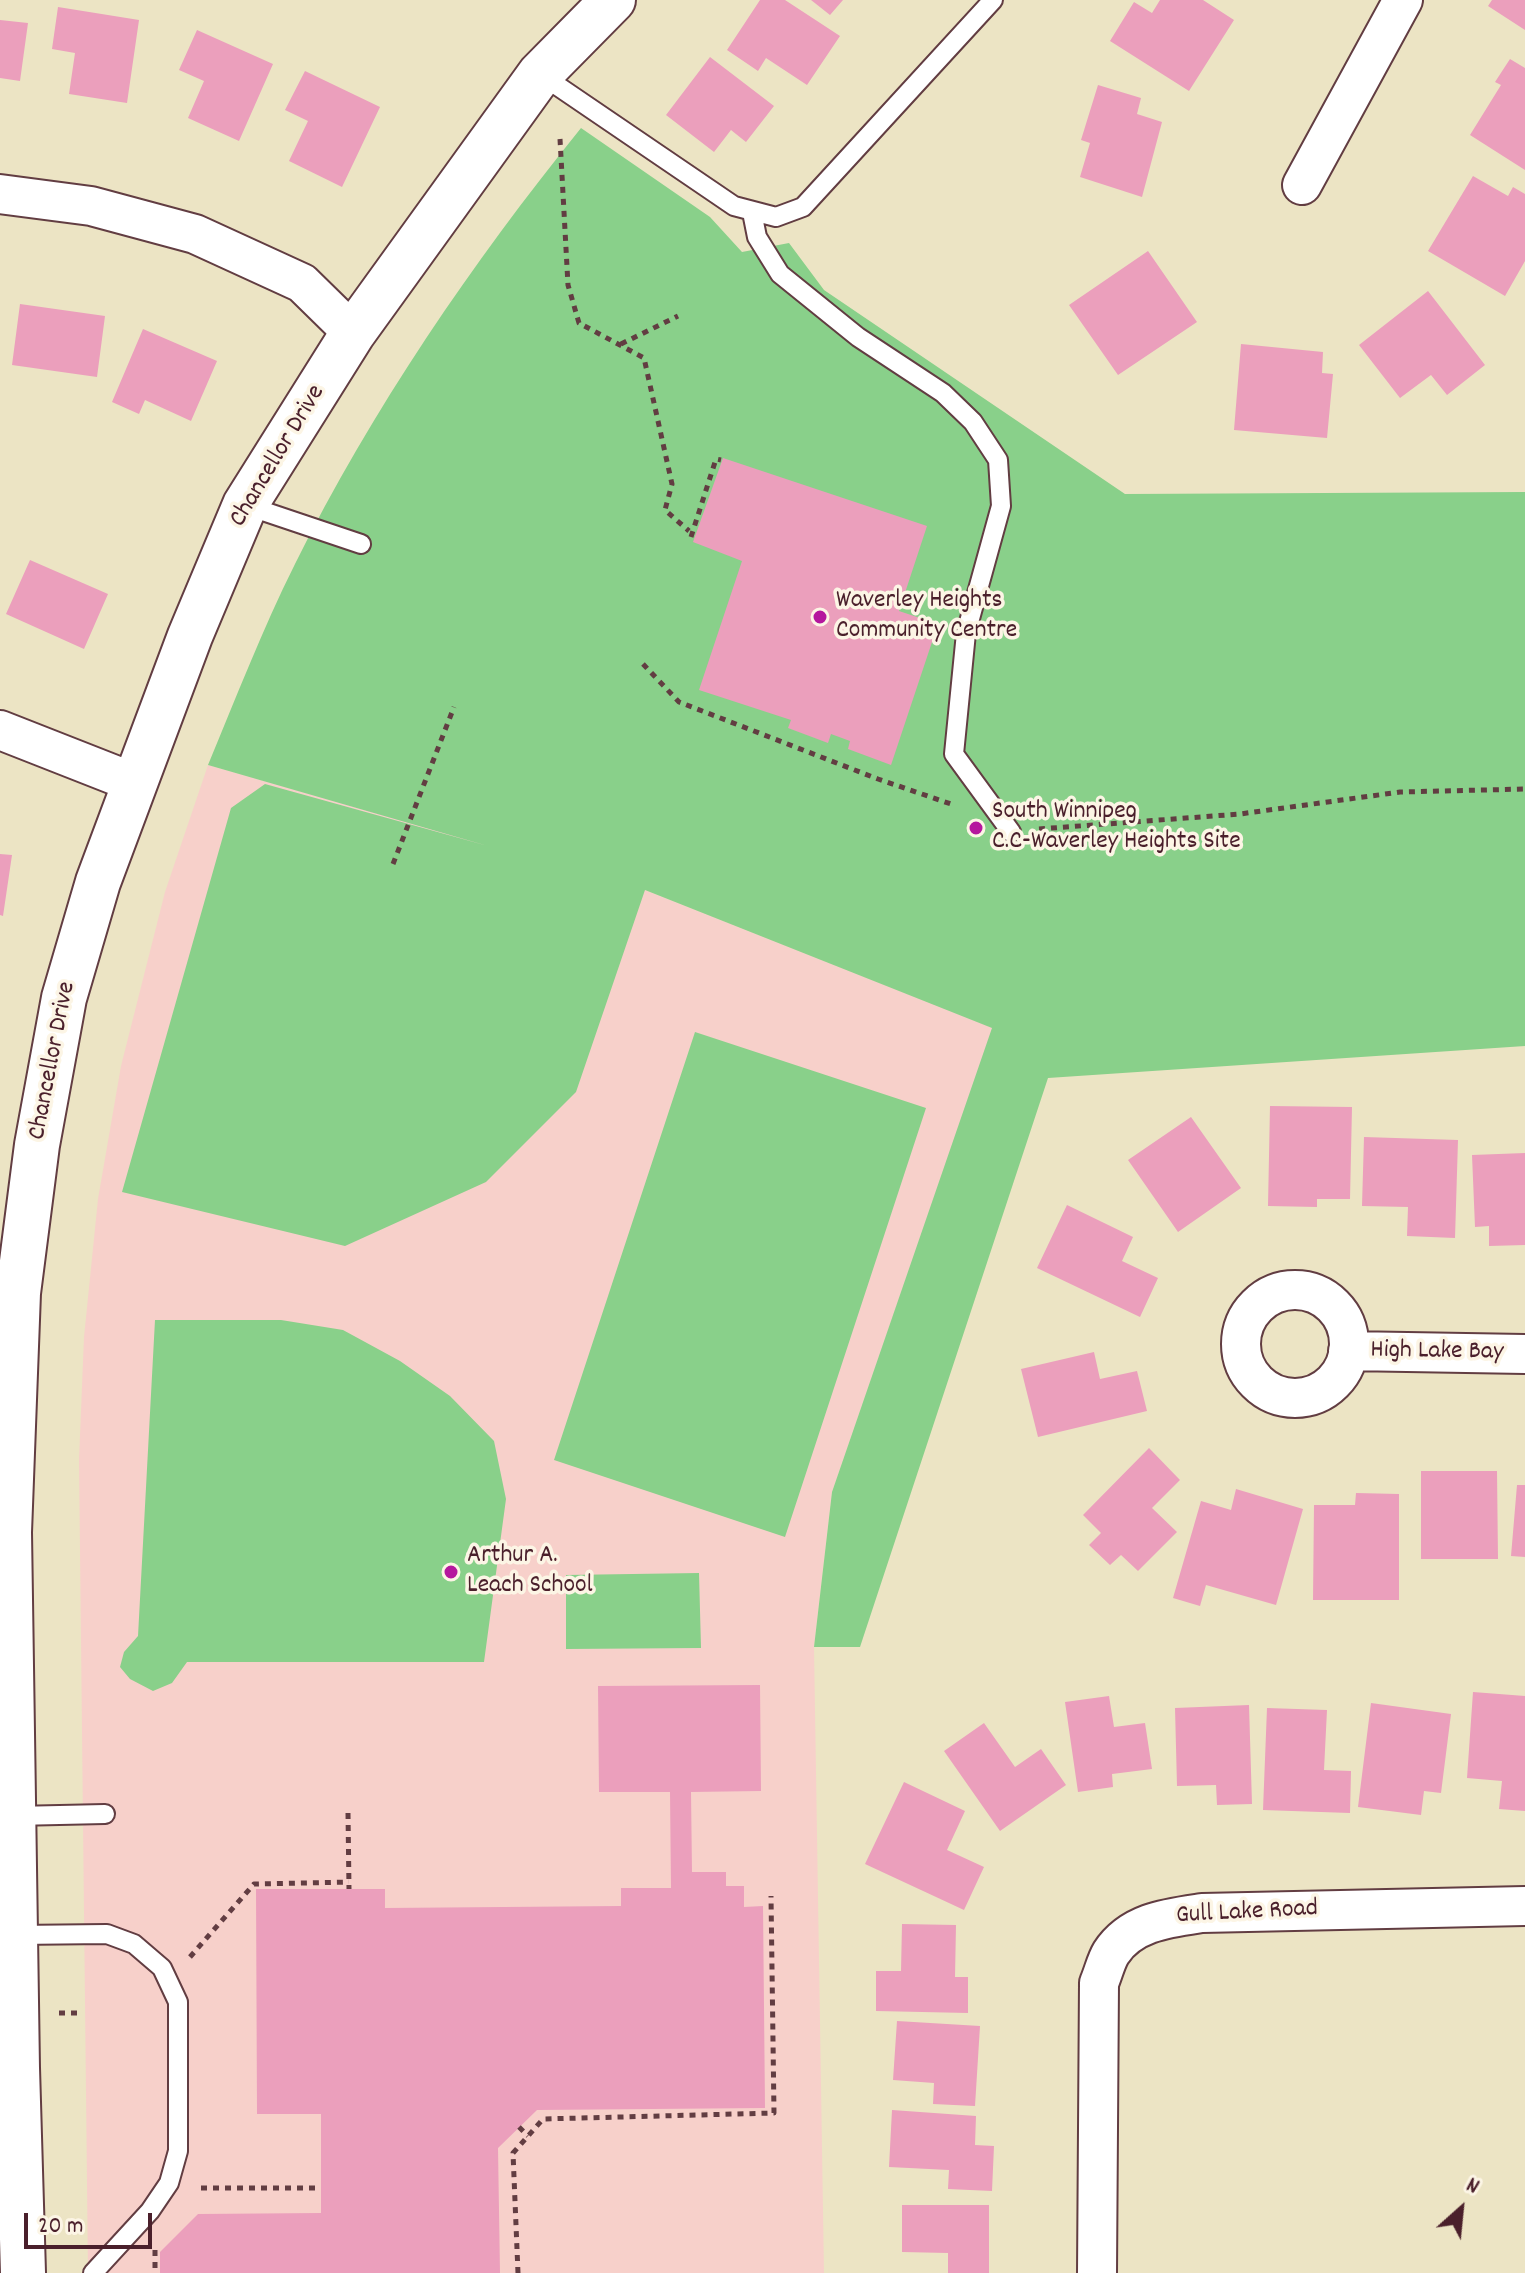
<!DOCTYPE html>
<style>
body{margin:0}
#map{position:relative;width:1525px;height:2273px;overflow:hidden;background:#ece4c4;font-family:Dekko,sans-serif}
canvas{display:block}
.north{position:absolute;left:1421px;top:2169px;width:80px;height:80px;-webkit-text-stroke:6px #fcf5e5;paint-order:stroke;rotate:27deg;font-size:22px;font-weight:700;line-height:32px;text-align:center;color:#4a1f2b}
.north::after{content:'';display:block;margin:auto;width:28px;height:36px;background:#4a1f2b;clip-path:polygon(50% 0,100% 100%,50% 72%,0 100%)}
.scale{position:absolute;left:24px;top:2213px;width:128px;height:36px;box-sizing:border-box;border:4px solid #4a1f2b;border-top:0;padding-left:10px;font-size:24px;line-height:28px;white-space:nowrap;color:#4a1f2b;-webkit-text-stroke:6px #fcf5e5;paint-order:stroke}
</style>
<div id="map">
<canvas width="1525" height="2273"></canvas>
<div class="north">N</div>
<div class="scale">20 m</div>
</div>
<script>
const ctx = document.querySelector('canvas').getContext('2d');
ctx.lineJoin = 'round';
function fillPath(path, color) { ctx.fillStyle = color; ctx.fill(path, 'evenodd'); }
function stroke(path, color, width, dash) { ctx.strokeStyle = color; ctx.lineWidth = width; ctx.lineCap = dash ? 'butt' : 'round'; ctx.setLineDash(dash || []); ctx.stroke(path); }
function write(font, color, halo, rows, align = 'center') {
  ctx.font = font + ' Dekko,sans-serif'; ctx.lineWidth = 7; ctx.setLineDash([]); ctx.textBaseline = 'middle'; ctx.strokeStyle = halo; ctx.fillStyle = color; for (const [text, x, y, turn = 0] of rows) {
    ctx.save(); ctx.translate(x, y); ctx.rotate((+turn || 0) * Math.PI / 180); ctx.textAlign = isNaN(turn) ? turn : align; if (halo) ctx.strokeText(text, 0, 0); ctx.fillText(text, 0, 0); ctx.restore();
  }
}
const built = new Path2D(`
 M208 765 645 890 993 1028 832 1492 814 1647 824 2273H88L79 1460 84 1337 98 1199 121 1066 165 892Z`);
const green = new Path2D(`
 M581 128 710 217 742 252 789 243 824 290 1125 494 1525 492V1046L1048 1078 860 1647H814L832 1492 992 1028 645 890 576 1092 486 1182 345 1246 122 1192 231 808 265 784 488 846 208 765C236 698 262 630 295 564 372 409 472 263 581 128Z
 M695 1032 926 1108 785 1537 554 1460Z
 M155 1320H281L343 1330 400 1361 450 1396 494 1441 506 1499 484 1662H187L172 1683 153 1691 130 1679 120 1667 124 1652 138 1636Z
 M699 1573 701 1648 566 1649V1575Z`);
const building = new Path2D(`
 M760 0H785L840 36 807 85 766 58 758 71 727 50Z
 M811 0H843L830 15Z
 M1160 0H1203L1234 20 1189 91 1110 41 1134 2 1152 13Z
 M1492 0H1525V30L1488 6Z
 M58 7 139 20 127 103 69 94 75 53 52 49Z
 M0 20 28 23 20 81 0 78Z
 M197 30 273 64 239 141 188 118 204 81 179 70Z
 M710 57 774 106 746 142 731 130 714 152 666 115Z
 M1510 59 1525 68V170L1470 135 1501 85 1495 82Z
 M305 71 380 107 342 187 289 161 308 121 285 110Z
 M1098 85 1141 98 1137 114 1162 122 1142 197 1080 177 1090 143 1081 140Z
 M1473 176 1508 196 1513 187 1525 194V261L1505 296 1428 251Z
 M1148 251 1197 322 1118 375 1069 305Z
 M1428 291 1485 365 1447 395 1431 375 1400 398 1359 345Z
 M20 304 105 316 97 377 12 365Z
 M143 329 217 361 191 421 145 400 139 414 112 402Z
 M1241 344 1323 352 1322 373 1333 374 1327 438 1234 430Z
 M723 458 927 526 899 611 938 624 891 765 848 749 850 741 831 734 828 743 788 728 791 720 699 690 742 561 693 542Z
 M30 560 108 594 84 649 6 614Z
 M0 854 12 855 3 916 0 915Z
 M1270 1106 1352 1107 1350 1199H1317V1207L1268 1206Z
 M1191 1117 1241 1188 1178 1232 1128 1160Z
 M1364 1137 1458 1140 1455 1238 1407 1236 1408 1207 1362 1206Z
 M1525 1153V1245L1489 1246V1226L1475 1227 1472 1155Z
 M1067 1205 1133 1237 1122 1261 1158 1278 1140 1317 1037 1268Z
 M1094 1352 1100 1379 1137 1371 1147 1411 1038 1437 1021 1369Z
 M1149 1448 1180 1480 1152 1508 1177 1532 1138 1571 1121 1555 1110 1565 1089 1545 1101 1533 1083 1515Z
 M1421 1471H1497L1498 1559H1421Z
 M1517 1485H1525V1557L1511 1556Z
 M1236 1489 1303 1509 1276 1605 1206 1585 1200 1606 1173 1598 1201 1501 1231 1510Z
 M1356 1493 1399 1494V1600H1313L1314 1505H1355Z
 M760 1685 761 1791 691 1792 692 1872H726V1886H744V1907L763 1906 765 2108 537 2110 498 2148 500 2273H160V2252L198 2214 321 2213V2114H257L256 1889H385V1908L621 1906V1888H671L670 1792H599L598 1686Z
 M1473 1692 1525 1696V1811L1499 1809 1502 1781 1467 1778Z
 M1109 1696 1114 1727 1145 1723 1152 1769 1112 1774 1113 1787 1078 1792 1065 1702Z
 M1371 1703 1451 1714 1441 1793 1424 1791 1421 1815 1358 1807Z
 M1249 1705 1252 1804 1217 1805 1216 1785 1177 1786 1175 1708Z
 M1267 1708 1327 1710 1324 1770 1351 1771 1350 1813 1263 1810Z
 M984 1723 1015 1767 1041 1749 1066 1785 1000 1831 944 1751Z
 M904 1782 965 1811 947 1850 984 1867 964 1910 865 1864Z
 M902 1924 956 1925 955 1977H968V2013L876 2011V1971H901Z
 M897 2021 980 2026 975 2106 933 2104 934 2083 893 2080Z
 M892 2110 976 2116 975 2145 994 2146 992 2191 948 2189 949 2170 889 2167Z
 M902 2205H989V2273H948V2253L902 2252Z`);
const path = new Path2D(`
 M560 139 568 285 579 323 644 358 672 484 665 510 689 531
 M621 344 678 316
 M691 537 716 459 721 460
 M643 664 679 702 878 779 951 804
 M1039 829 1240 814 1400 792 1525 789
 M393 864 454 707
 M348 1813 349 1889
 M190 1957 254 1884 349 1882
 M59 2013H77
 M519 2127 528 2136
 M201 2188H321
 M155 2250V2273
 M518 2273 513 2153 543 2119 774 2113 771 1896`);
const service = new Path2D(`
 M540 74 734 206 776 217 803 207 993 0
 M752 212 757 237 780 274 858 337 943 393 973 422 998 460 1001 506 966 633 954 754 1011 832
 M245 505 361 544
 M14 1816 105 1814
 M15 1935 107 1934 134 1944 162 1968 178 2002V2151L169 2183 150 2211 93 2273`);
const minor = new Path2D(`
 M1302 185 1403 0
 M0 194 91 206 195 234 302 283 353 333
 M0 730 135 783
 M1241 1344a54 54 0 1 1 108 0a54 54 0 1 1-108 0Z
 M1348 1351 1525 1354
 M1097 2273 1099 1983C1103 1974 1106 1961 1111 1953 1131 1922 1168 1918 1202 1913L1525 1906`);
const tertiary = new Path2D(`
 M23 2273 17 2068 9 1532 18 1293 37 1145 64 998 98 882 135 783 190 636 245 505 353 333 540 74 613 0`);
const markers = [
 [820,617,8,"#b5179e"],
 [976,828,8,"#b5179e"],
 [451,1572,8,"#b5179e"]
];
const streetNames = [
 ["Chancellor Drive",279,457,-59],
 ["Chancellor Drive",54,1061,-79],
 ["High Lake Bay",1437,1353,1],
 ["Gull Lake Road",1247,1914,-3]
];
const poiNames = [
 ["Waverley Heights",836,602],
 ["Community Centre",836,632],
 ["South Winnipeg",992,813],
 ["C.C-Waverley Heights Site",992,843],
 ["Arthur A.",467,1557],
 ["Leach School",467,1587]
];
fillPath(built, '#f7d0ca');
fillPath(green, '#89d08a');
fillPath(building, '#eb9fbc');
stroke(service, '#623d42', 22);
stroke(minor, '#623d42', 42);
stroke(tertiary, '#623d42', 48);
stroke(path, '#623d42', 5, [6, 6]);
stroke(service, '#fff', 18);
stroke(minor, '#fff', 38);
stroke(tertiary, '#fff', 44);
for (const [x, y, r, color] of markers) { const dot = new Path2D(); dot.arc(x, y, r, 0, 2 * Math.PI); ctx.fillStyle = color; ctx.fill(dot); stroke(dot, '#fcf5e5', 3); }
write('26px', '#4a1f2b', '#fcf5e5', streetNames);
write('26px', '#4a1f2b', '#fcf5e5', poiNames, 'left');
</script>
